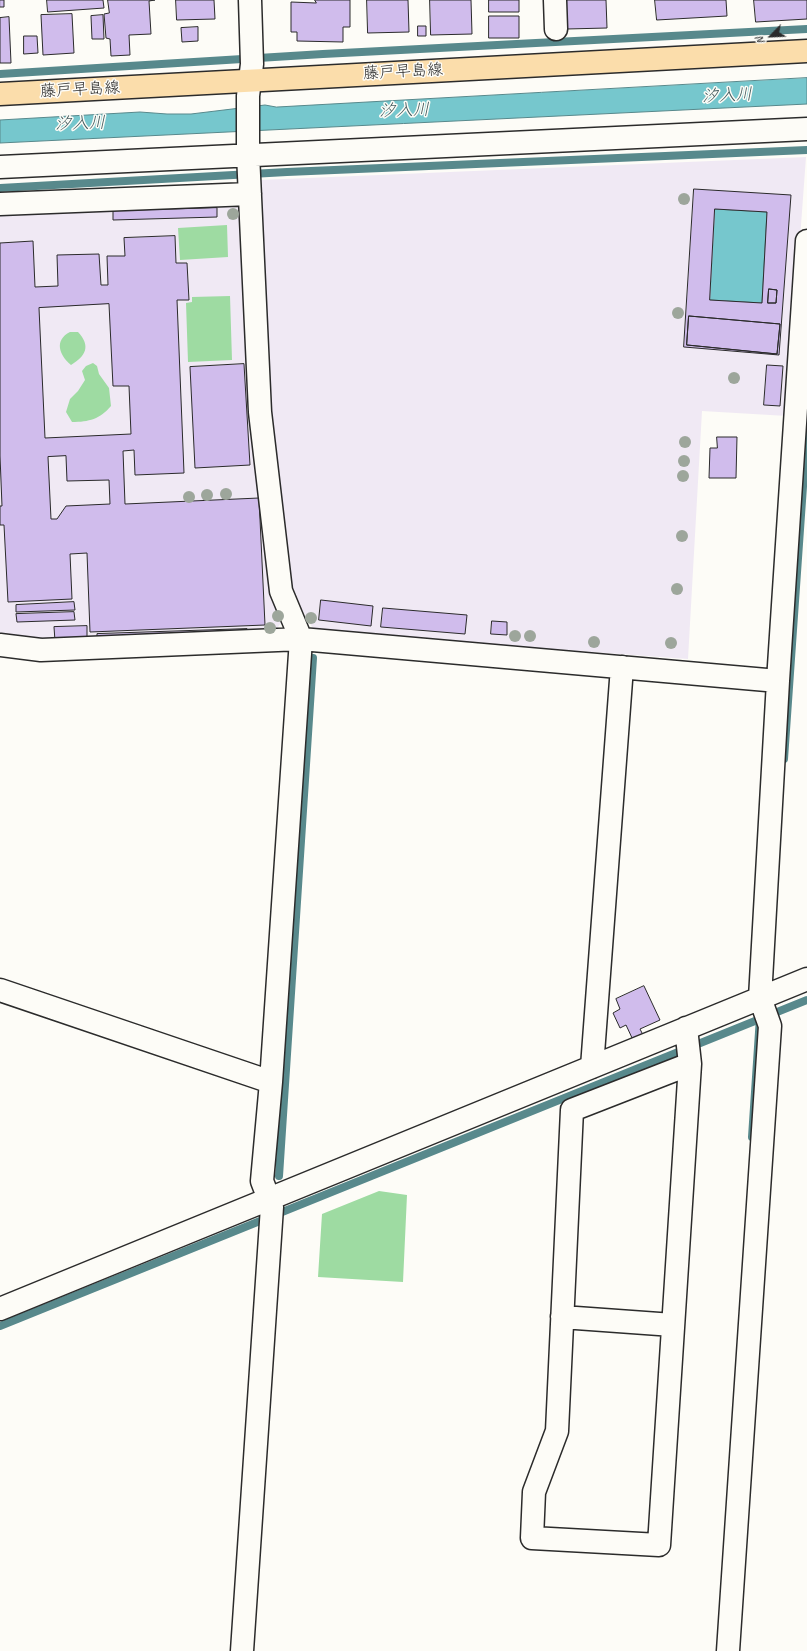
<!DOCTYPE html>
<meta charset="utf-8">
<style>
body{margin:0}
#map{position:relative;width:807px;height:1651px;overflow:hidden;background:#fdfcf7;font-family:Caveat,sans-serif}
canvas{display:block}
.north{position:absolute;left:751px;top:16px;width:40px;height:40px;-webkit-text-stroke:3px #fdfcf7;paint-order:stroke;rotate:246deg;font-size:11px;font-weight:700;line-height:16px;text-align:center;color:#2b2b2b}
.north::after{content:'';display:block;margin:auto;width:14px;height:18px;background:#2b2b2b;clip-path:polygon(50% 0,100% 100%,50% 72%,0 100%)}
</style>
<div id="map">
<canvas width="807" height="1651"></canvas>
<div class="north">N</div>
</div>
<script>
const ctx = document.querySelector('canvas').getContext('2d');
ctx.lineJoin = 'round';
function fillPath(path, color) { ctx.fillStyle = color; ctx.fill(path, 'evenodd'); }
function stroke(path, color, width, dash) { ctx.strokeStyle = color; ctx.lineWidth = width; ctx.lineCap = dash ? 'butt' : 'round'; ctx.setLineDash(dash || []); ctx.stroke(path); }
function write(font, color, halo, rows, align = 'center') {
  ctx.font = font + ' Caveat,"Klee One",sans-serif'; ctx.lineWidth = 3; ctx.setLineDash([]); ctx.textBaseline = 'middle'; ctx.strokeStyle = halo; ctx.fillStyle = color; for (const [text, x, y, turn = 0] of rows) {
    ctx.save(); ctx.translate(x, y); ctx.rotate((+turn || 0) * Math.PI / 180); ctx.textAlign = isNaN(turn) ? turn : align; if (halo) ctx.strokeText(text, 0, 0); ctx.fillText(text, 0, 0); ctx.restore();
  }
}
const built = new Path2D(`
 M806 157 787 416 702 411 688 659 315 632 302 610H290L271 637 43 644 0 638V210L260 204V180Z`);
const green = new Path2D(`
 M227 225 228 257 180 260 178 228Z
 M230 296 232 360 188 362 186 303 192 302V297Z
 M70 332H78C91 346 86 356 71 365 59 355 54 340 70 332Z
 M93 363 97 366 99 374 109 388 111 406C100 419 89 422 72 422L66 412 70 399 78 391 85 380 82 371 86 366Z
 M379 1191 407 1195 403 1282 318 1277 322 1214Z`);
const water = new Path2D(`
 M807 78V104L0 143V120L140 112 167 114H191L265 105 276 107Z
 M715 209 767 212 762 303 710 300Z`);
const stream = new Path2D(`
 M0 74 323 54 807 29
 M0 188 287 172 807 150
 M784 759 807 429
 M752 1137 760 1017
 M279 1176 313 658
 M0 1326 807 1000`);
const building = new Path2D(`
 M0 0H4V7H0Z
 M47 0H103L104 8 48 12Z
 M108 0H155L149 1 151 34 129 35 130 55 111 56 110 39 106 38 104 14 109 13Z
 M176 0H214L215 19 177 20Z
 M315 0H350V27H343V42L297 41V32H291V2L316 3Z
 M367 0H408L409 32 368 33Z
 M430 0H471L472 34 431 35Z
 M489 0H519V12H489Z
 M566 0H606L607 28 567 29Z
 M655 0H726L727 16 657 20Z
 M754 0H807V19L756 22Z
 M72 14 74 53 43 55 41 15Z
 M103 15 104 39H92L91 16Z
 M489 16H519V38H489Z
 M9 17 11 63H0V18Z
 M418 26H426V36H418Z
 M198 27V41L182 42 181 28Z
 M24 36H37L38 53 24 54Z
 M694 189 791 195 779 355 684 347ZM715 209 767 212 762 303 710 300ZM689 316 780 324 777 354 687 345Z
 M217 208V217L113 220V211Z
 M175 236 176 263H187L189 300H177L184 473 135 475 134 450 123 451 125 504 259 498 265 625 90 632 87 553 70 554 72 599 8 602 4 525H0V506H2L0 456V243L33 241 35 287 58 286 57 255 99 254 101 285H108L107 256H125L124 238ZM109 304 113 386H129L131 434 45 438 39 308ZM66 456 67 481 109 480 110 504 66 506 57 519H51L48 457Z
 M769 289 777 290 776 303H768Z
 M769 289 777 290 776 303H768Z
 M689 316 780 324 777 354 687 345Z
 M244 364 250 465 195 468 190 367Z
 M767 365 783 366 780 406 764 405Z
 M717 437H737L736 478H709L710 448H717Z
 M321 600 373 606 371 626 319 620Z
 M74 602 75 610 16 612V605Z
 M383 608 467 615 465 634 381 627Z
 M74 612 75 620 17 622 16 614Z
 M492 621 507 622V635L491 634Z
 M87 626V640L55 641 54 627Z
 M247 629V635L97 641V634Z
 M644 986 660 1020 640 1029 643 1035 633 1040 626 1025 620 1028 613 1013 620 1009 616 999Z`);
const minor = new Path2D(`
 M555 0 556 29
 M0 167 807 129
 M0 204 250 194
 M0 645 41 650 301 639 778 681
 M0 990 271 1082
 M686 1028 690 1064 659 1545 532 1538 534 1492 557 1431 572 1110 690 1064
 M592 1067 622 667
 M0 1309 807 979
 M562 1317 673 1325
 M242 1651 272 1207 262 1181 271 1082 301 639 281 591 260 412 248 154V96L252 64 250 0
 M728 1651 770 1026 760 998 778 681 807 241`);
const major = new Path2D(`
 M0 94 807 51`);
const trees = [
 [684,199],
 [233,214],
 [678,313],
 [734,378],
 [685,442],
 [684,461],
 [683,476],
 [226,494],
 [207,495],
 [189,497],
 [682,536],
 [677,589],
 [278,616],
 [311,618],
 [270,628],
 [515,636],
 [530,636],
 [594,642],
 [671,643]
];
const streetNames = [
 ["藤戸早島線",403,72,-3],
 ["藤戸早島線",80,90,-3]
];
const waterNames = [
 ["汐入川",727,96,-3],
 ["汐入川",404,111,-2],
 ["汐入川",80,124,-2]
];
fillPath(built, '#f0e9f4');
fillPath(green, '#9edba2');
fillPath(water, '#76c7cd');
stroke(water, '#58898c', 1);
stroke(stream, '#58898c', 8);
fillPath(building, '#d0bcec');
stroke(building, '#2b2b2b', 1);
stroke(minor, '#2b2b2b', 25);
stroke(major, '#2b2b2b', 25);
stroke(minor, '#fdfcf7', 22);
stroke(major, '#fbddab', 22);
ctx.fillStyle = '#9da69b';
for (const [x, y] of trees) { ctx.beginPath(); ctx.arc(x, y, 6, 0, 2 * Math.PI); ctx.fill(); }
write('16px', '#2b2b2b', '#fdfcf7', streetNames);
write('italic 17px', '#425a5c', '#fdfcf7', waterNames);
</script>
